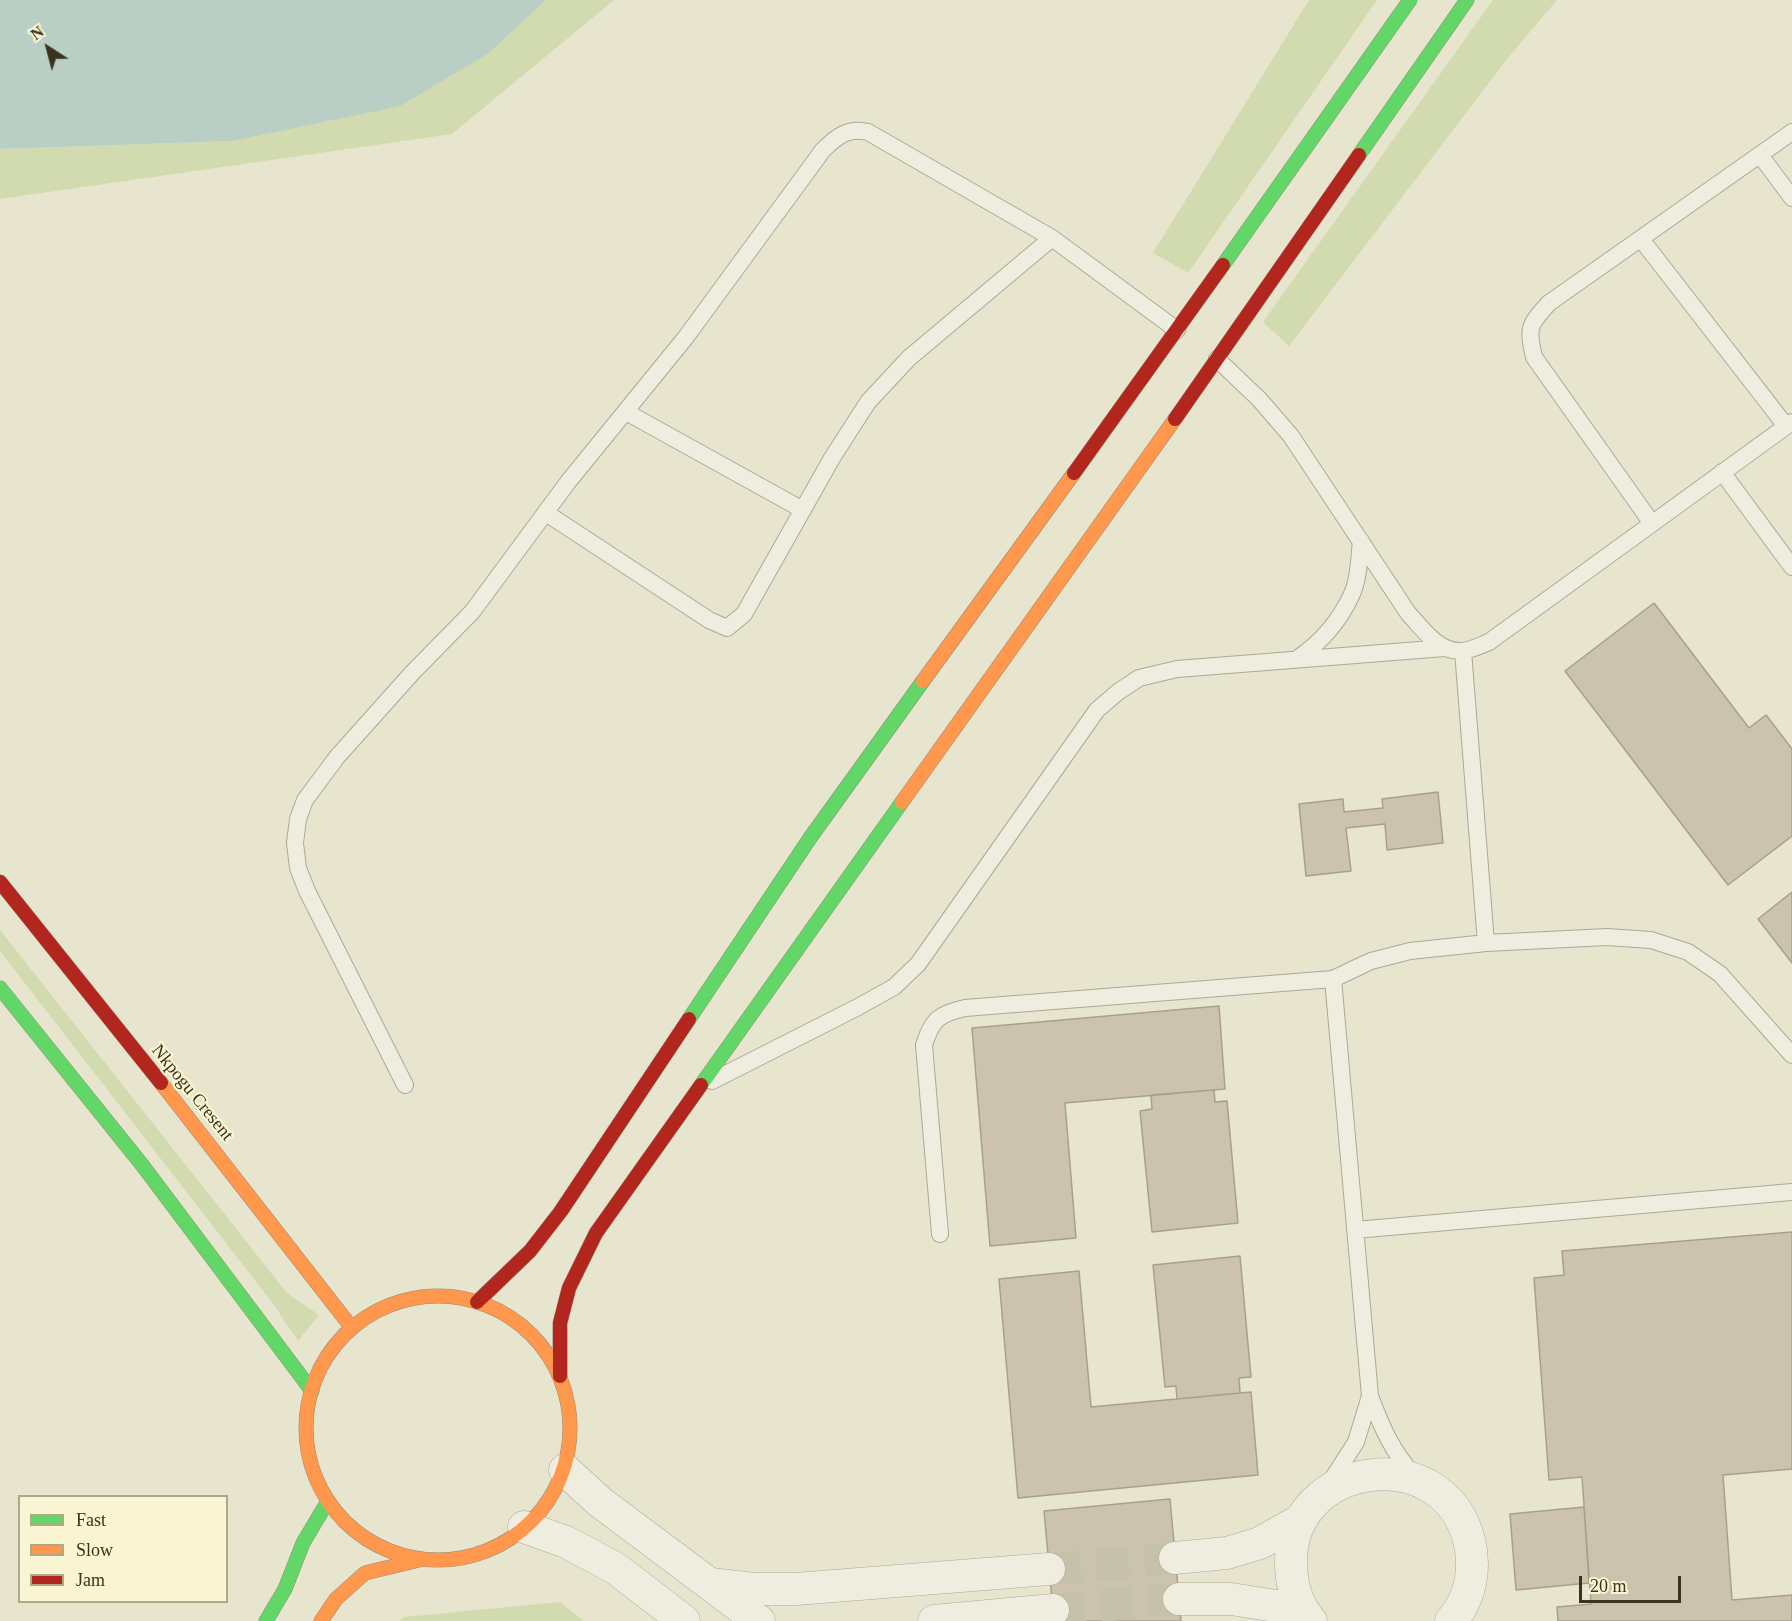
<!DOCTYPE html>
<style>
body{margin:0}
#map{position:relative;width:1792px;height:1621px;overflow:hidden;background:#e8e5ce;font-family:Georgia,serif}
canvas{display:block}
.legend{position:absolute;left:18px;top:1495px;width:210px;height:108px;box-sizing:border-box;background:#f9f5d3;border:2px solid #aea78a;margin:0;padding:8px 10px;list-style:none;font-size:18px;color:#3d321d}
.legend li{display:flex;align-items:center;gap:12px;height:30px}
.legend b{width:30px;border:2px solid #aea78a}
.north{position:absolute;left:18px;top:18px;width:60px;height:60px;-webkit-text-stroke:4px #f9f5d3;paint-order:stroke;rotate:324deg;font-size:16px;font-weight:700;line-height:24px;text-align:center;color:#3d321d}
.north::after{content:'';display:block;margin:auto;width:21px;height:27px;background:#3d321d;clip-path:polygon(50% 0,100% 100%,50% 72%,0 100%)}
.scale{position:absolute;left:1579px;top:1576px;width:102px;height:27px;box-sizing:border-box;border:3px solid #3d321d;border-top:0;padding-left:8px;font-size:18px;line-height:21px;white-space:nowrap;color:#3d321d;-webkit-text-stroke:4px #f9f5d3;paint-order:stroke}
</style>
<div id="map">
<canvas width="1792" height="1621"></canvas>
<ul class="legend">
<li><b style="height:8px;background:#63d668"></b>Fast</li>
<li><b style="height:8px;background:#ff974d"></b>Slow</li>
<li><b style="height:8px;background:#b3261e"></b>Jam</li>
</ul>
<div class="north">N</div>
<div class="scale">20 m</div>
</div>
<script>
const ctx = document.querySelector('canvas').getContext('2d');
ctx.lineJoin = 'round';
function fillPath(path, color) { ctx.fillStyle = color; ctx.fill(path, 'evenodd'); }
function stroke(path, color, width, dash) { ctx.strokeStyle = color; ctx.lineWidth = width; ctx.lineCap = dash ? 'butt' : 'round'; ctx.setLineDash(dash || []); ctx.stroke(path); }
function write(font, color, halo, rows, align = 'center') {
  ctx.font = font + ' Georgia,serif'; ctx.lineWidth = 4.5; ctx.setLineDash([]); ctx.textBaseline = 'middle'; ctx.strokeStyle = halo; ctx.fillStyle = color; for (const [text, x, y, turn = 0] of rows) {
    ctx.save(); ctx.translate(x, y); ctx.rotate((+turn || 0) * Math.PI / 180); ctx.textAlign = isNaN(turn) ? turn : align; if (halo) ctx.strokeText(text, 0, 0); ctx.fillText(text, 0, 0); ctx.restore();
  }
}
const green = new Path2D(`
 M546 0H614L452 134 0 199V149L232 141 489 53Z
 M1309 0H1377L1188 273 1153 253Z
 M1493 0H1557L1507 59 1289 346 1263 322Z
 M0 930 287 1293 319 1315 298 1341 274 1305 0 951Z
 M560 1602 584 1621H399L404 1617Z`);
const water = new Path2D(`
 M0 0H546L489 53 400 106 232 141 0 149Z`);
const building = new Path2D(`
 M1654 603 1749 728 1766 715 1792 749V836L1728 885 1565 671Z
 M1438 792 1443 843 1387 850 1385 824 1346 828 1351 871 1306 876 1299 804 1343 799 1344 812 1383 808 1382 799Z
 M1792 892V963L1758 919Z
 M1219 1006 1225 1089 1065 1103 1076 1238 990 1246 972 1028Z
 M1214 1090 1215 1102 1227 1101 1238 1223 1152 1232 1140 1111 1152 1109 1151 1095Z
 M1792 1232V1469L1723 1475 1732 1600 1792 1595V1621H1558L1557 1607 1591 1604 1582 1477 1549 1480 1534 1278 1564 1275 1562 1251Z
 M1240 1256 1251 1377 1239 1378 1240 1393 1177 1399 1176 1386 1165 1387 1153 1265Z
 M1079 1271 1091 1407 1251 1392 1258 1475 1018 1498 999 1279Z
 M1170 1499 1181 1621H1054L1044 1511Z
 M1584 1507 1589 1583 1516 1590 1510 1514Z`);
const streetTunnel = new Path2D(`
 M1049 1569 1175 1558
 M1053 1610 1179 1599`);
const lane = new Path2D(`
 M1760 155 1792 198
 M1641 239 1786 426
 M1217 359 1259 399 1291 436 1408 613C1422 628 1438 652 1461 651 1470 651 1481 645 1489 642L1792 422
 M626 412 803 510
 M1722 472 1792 567
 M546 513 709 620 727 628 744 614 832 458 868 402 909 358 1052 238
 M1651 522 1534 357C1527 327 1529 325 1549 303L1792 132
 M1463 651 1486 943 1607 937 1651 940 1688 952 1720 974 1792 1055
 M1297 659C1320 643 1339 622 1351 596 1359 580 1359 558 1361 541
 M1333 979 1370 1396C1382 1428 1392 1451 1415 1477
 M712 1081 858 1007 894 987 918 964 1097 710 1118 692 1139 678 1177 669 1445 648
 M405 1085 307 891 298 868 295 843 298 819 305 800 337 757 413 672 472 612 568 482 686 337 823 150C837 136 849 127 868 132L1052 238 1177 330
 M1355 1230 1792 1192
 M940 1234 924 1045C932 1019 939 1014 965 1008L1333 979 1371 961 1410 951 1486 943
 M1329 1484 1356 1442 1370 1396`);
const street = new Path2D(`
 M565 1470 600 1502 759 1621
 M524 1527 566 1542 615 1568 684 1621
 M1175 1558 1227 1553 1260 1543 1301 1520
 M710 1584 754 1589H796L1049 1569
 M1179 1599H1231L1302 1610
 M934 1621 1053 1610
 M1311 1621C1296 1604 1291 1584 1291 1562 1290 1461 1443 1439 1469 1540 1476 1568 1471 1599 1451 1621`);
const fast = new Path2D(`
 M1359 155 1467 0
 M1223 265 1410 0
 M0 988 143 1166 312 1391
 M689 1019 810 838 923 681
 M701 1085 902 802
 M266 1621 285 1589 303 1543 328 1501`);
const slow = new Path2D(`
 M923 681 1074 473
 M902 802 1175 419
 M161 1083 352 1328
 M306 1428a132 132 0 1 1 264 0a132 132 0 1 1-264 0Z
 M321 1621 336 1599 365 1573 419 1560`);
const jam = new Path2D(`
 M1175 419 1359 155
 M1074 473 1223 265
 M0 882 161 1083
 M477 1302 530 1251 561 1211 689 1019
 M560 1376V1323L569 1288 596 1233 701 1085`);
const streetNames = [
 ["Nkpogu Cresent",192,1093,51]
];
fillPath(green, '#d2dbaf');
fillPath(water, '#b9cfc5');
fillPath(building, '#ccc3ae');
stroke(building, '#a8a08d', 1.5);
stroke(streetTunnel, '#c6c1ab', 32, [32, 16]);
stroke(lane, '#ada896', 18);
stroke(street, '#ada896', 33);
stroke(fast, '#928e7e', 15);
stroke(slow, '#928e7e', 15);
stroke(jam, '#928e7e', 15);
stroke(lane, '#efede0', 16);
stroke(street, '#efede0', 32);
stroke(fast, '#63d668', 14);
stroke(slow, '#ff974d', 14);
stroke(jam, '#b3261e', 14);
write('18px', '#3d321d', '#f9f5d3', streetNames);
</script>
